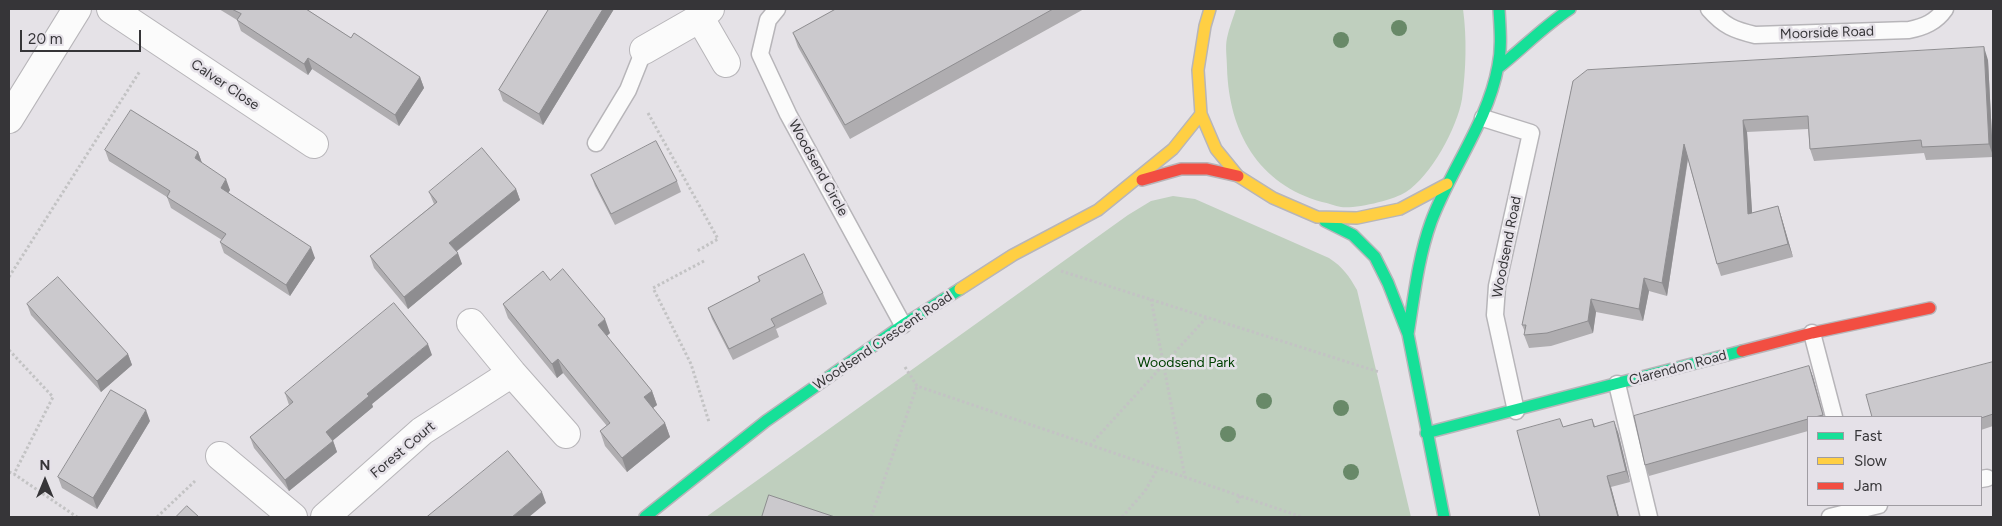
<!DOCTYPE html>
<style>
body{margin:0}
#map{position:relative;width:2002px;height:526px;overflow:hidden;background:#e5e2e7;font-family:Figtree,sans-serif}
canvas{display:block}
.frame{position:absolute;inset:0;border:10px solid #363538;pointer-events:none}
.legend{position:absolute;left:1807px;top:416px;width:175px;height:90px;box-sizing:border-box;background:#e5e1e8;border:1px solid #9f9ca2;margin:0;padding:6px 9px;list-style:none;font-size:15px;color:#363538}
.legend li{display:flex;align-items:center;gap:10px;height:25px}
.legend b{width:25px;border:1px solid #9f9ca2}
.north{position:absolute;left:20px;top:456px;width:50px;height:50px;-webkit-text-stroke:4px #e5e1e8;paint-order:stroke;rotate:0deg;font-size:14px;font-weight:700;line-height:20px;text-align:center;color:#363538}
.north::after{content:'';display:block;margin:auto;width:18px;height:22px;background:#363538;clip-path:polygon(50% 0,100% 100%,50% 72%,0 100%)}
.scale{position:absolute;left:20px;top:30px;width:121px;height:22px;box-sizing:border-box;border:2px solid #363538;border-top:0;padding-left:6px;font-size:15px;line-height:18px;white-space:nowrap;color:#363538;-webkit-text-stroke:4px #e5e1e8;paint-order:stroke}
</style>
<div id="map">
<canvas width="2002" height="526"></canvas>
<div class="frame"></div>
<ul class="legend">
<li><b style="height:6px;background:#16e098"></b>Fast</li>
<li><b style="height:6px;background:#ffcf43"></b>Slow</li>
<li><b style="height:6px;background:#f24e42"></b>Jam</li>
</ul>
<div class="north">N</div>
<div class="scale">20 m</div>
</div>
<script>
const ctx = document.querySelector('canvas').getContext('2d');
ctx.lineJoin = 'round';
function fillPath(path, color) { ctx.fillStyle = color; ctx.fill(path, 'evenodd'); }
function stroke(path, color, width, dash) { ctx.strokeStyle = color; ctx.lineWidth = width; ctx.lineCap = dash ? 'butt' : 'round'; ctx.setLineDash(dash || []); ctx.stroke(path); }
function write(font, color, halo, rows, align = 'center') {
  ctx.font = font + ' Figtree,sans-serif'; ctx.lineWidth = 5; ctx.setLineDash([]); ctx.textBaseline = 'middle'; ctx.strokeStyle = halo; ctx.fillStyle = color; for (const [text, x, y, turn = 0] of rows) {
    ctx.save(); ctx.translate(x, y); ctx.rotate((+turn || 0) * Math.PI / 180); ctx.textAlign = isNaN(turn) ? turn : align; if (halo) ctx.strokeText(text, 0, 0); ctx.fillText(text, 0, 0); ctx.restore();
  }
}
const green = new Path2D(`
 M1236 9H1463C1467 38 1466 70 1462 99 1457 128 1431 176 1406 192 1394 200 1356 209 1341 207 1335 206 1328 203 1322 202 1258 184 1229 132 1227 68 1227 58 1225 47 1227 38 1229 28 1233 18 1236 9Z
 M1173 196 1195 199 1329 258C1343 267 1349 276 1357 290L1411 517H706L1128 215 1151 201Z`);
const path = new Path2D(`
 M648 113 718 239 697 251
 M704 261 653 288 691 364 709 422
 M1061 271 1379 372
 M9 277 140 71
 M1151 299 1185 477
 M9 350 53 397 14 474
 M905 367 917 386 1302 517
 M1090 445 1207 317
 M9 472 14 474 77 517
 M1237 503 1240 496
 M157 517 195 481
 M871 517 917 386
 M1122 517 1145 491 1158 468`);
const lane = new Path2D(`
 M777 9 768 20 760 54 788 114 903 325
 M1709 9C1724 26 1734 30 1755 35L1909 30C1924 27 1936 22 1945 9
 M1483 118 1531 133 1497 286 1495 315 1516 411
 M596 143 628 90 644 50
 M1812 333 1834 417
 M1617 384 1649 517
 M1981 479 1987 478
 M1830 517 1879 505`);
const street = new Path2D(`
 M111 9 314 144
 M700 18 726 63
 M644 50 700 18 710 9
 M9 119 77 9
 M471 323 512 373 566 434
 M220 456 293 517
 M325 517 422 431 512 373`);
const fast = new Path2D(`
 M1498 68C1522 49 1544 26 1570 9
 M1325 221 1353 235 1375 257 1388 283 1408 334 1444 517
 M1408 334C1414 297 1418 258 1431 222 1450 170 1488 122 1498 66 1502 47 1500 28 1499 9
 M1426 433 1742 351
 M645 517 766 421 903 325 960 289`);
const slow = new Path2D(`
 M1210 9 1205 26 1198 70 1201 114 1216 149 1238 176 1273 198 1317 217 1357 218 1400 209 1447 184
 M960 289 1013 255 1098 210 1173 149 1201 114`);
const jam = new Path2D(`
 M1142 180 1181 169H1207L1238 176
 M1742 351 1812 333 1930 308`);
const trees = [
 [1399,28],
 [1341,40],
 [1264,401],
 [1341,408],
 [1228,434],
 [1351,472]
];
const wall = new Path2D(`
 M219 9H306L351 38 420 77 424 88 399 126 312 69 308 75 241 31 237 20Z
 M549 9H614L543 125 503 101 499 90Z
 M836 9H1084L850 139 798 47 793 33Z
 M1988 60 1993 157 1926 160 1924 153 1814 161 1810 149 1808 129 1747 132 1752 213 1778 206 1782 219 1793 257 1721 276 1717 264 1688 160 1667 296 1649 291 1643 321 1596 312 1593 333 1551 346 1529 348 1524 335 1525 332 1522 325 1573 81Z
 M105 150 198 152 202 163 230 190 228 193 315 258 290 296 224 253 220 242 222 240 171 208 167 197 109 161Z
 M591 175 677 181 681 192 615 225 595 186Z
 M516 189 520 200 456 252 462 264 408 309 374 268 370 256 434 204 429 192Z
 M758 277 823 293 827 304 776 329 779 337 733 360 712 319 708 308 759 282Z
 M550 280 610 333 607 336 652 391 657 405 653 408 665 423 670 437 627 472 605 446 600 431 607 426 563 373 557 378 508 318 503 304Z
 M27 304 128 354 132 365 101 392 31 315Z
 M432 355 372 404 373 407 333 440 337 452 289 491 254 448 250 437 289 405 285 393Z
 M1993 362V426L1981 430V417Z
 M1809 366 1813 377 1824 417H1808V431L1649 476 1645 465Z
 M1560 419 1563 427 1592 419 1595 426 1618 432 1630 482 1611 487 1619 517H1540Z
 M150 421 97 509 62 488 58 477Z`);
const shadedWall = new Path2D(`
 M603 9H614L543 125 539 114Z
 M1984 47 1988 60 1993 156 1989 144Z
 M308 58 312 69 308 75 304 64Z
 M420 77 424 88 399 126 395 115Z
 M1743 120 1747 132 1753 227 1748 214Z
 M1684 144 1688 157 1667 296 1662 283Z
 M198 152 202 163 195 158Z
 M226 179 230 190 225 199 221 188Z
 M516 189 520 200 453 254 449 243Z
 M1778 206 1782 219 1793 257 1788 244Z
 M311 247 315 258 290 296 286 285Z
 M458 253 462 264 408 309 404 297Z
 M1644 278 1649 291 1643 321 1639 309Z
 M1591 299 1596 312 1593 333 1588 321Z
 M605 319 610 333 603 339 598 325Z
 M428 344 432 355 372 404 373 407 330 443 326 432 367 394Z
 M128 354 132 365 101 392 97 381Z
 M558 359 563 373 557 378 552 364Z
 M1809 366 1813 377 1824 417Z
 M652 391 657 405 649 411 644 397Z
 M146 410 150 421 97 509 93 498Z
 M1614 421 1618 432 1630 482 1626 471Z
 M665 423 670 437 627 472 622 458Z
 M333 441 337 452 289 491 285 480Z
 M1607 476 1611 487 1619 517H1618Z
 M542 492 546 503 529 517H512Z`);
const building = new Path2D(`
 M232 9H306L351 38 354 33 420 77 395 115 308 58 304 64 237 20 241 14Z
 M549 9H603L539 114 499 90Z
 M836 9H1053L845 125 793 33Z
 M1984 47 1989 144 1922 147 1921 140 1810 149 1808 116 1743 120 1748 214 1778 206 1788 244 1717 264 1684 144 1662 283 1644 278 1639 309 1591 299 1588 321 1547 333 1524 335 1526 325H1522L1573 81 1587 70Z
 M131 110 198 152 195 158 226 179 221 188 311 247 286 285 220 242 226 234 167 197 170 191 105 150Z
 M656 141 677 181 611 214 591 175Z
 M482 148 516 189 449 243 458 253 404 297 370 256 437 202 429 192Z
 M804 254 823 293 771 319 775 326 729 349 708 308 760 281 758 277Z
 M563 269 605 319 598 325 652 391 644 397 665 423 622 458 600 431 610 423 558 359 552 364 503 304 543 271 550 280Z
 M58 277 128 354 97 381 27 304Z
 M394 303 428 344 367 394 369 396 326 432 333 441 285 480 250 437 293 402 285 393Z
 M1993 362V414L1981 418 1872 417 1866 395Z
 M1809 366 1823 415 1815 417H1808V419L1645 465 1634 416Z
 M111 390 146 410 93 498 58 477Z
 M1560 419 1563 427 1592 419 1594 427 1614 421 1626 471 1607 476 1618 517H1540L1517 431Z
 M508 451 542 492 512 517H427Z
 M769 495 835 517H762Z
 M187 506 199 517H176Z`);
const streetNames = [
 ["Moorside Road",1827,33,-2],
 ["Calver Close",225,85,34],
 ["Woodsend Circle",818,168,61],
 ["Woodsend Road",1507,247,-79],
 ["Woodsend Crescent Road",883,341,-34],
 ["Clarendon Road",1678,368,-15],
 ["Forest Court",403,450,-40]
];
const parkNames = [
 ["Woodsend Park",1186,363]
];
fillPath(green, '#bfcfbe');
stroke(lane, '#b7b5b9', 19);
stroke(street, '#b7b5b9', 30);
stroke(fast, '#b7b5b9', 14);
stroke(slow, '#b7b5b9', 14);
stroke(jam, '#b7b5b9', 14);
stroke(path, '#c3c3c4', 3, [2.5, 2.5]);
stroke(lane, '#fbfbfb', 16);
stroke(street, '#fbfbfb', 28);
stroke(fast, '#16e098', 11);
stroke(slow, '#ffcf43', 11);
stroke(jam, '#f24e42', 11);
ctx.fillStyle = '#688968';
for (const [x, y] of trees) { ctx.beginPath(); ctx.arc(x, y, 8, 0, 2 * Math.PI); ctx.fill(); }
fillPath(wall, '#afadb0');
fillPath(shadedWall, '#8e8d90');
fillPath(building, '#cbc9cd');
stroke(building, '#8e8d90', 1);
write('14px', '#363538', '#e5e1e8', streetNames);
write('14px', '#014000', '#e5e1e8', parkNames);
</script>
